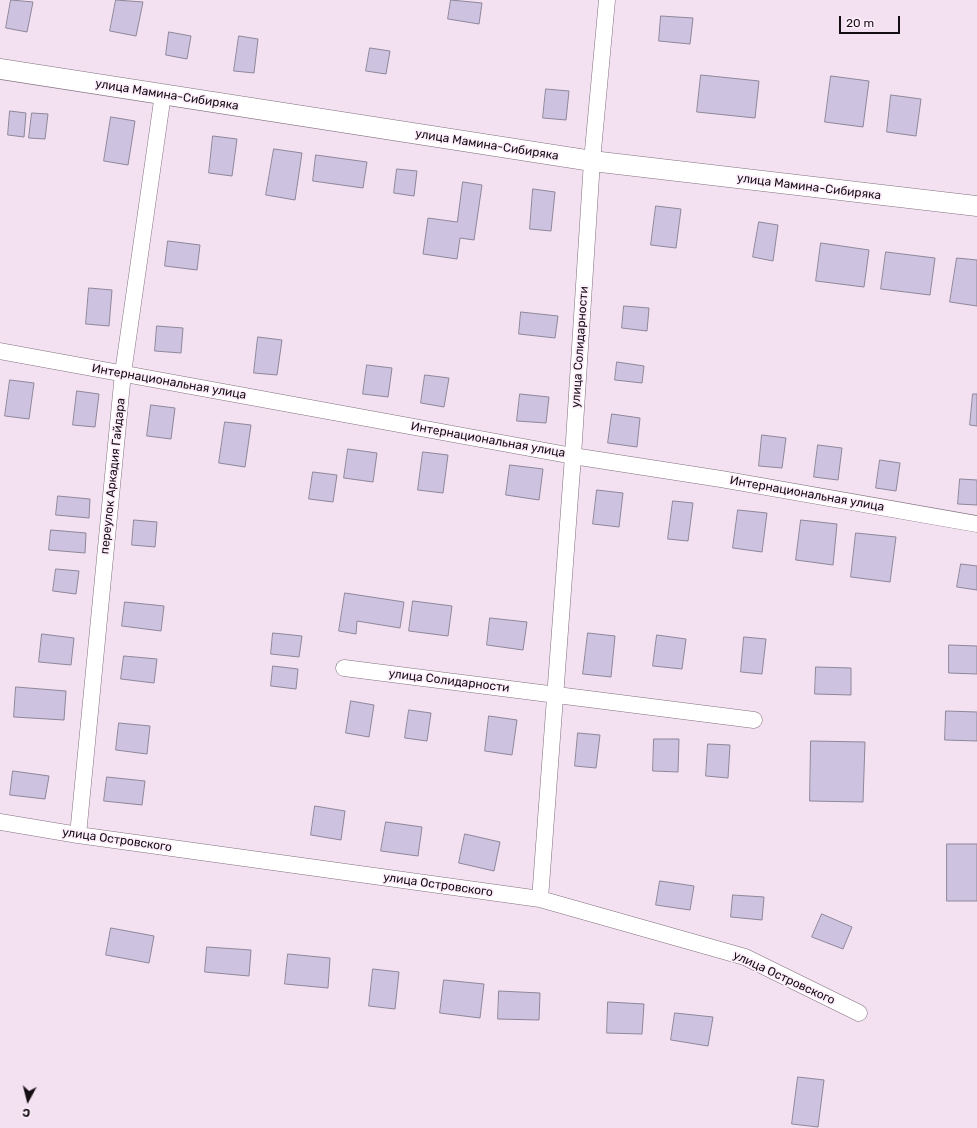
<!DOCTYPE html>
<meta charset="utf-8">
<style>
body{margin:0}
#map{position:relative;width:977px;height:1128px;overflow:hidden;background:#f3e0f0;font-family:Rubik,sans-serif}
canvas{display:block}
.north{position:absolute;left:8px;top:1080px;width:40px;height:40px;-webkit-text-stroke:3px #feeefb;paint-order:stroke;rotate:187deg;font-size:11px;font-weight:700;line-height:16px;text-align:center;color:#140d13}
.north::after{content:'';display:block;margin:auto;width:14px;height:18px;background:#140d13;clip-path:polygon(50% 0,100% 100%,50% 72%,0 100%)}
.scale{position:absolute;left:839px;top:16px;width:61px;height:18px;box-sizing:border-box;border:2px solid #140d13;border-top:0;padding-left:5px;font-size:12px;line-height:14px;white-space:nowrap;color:#140d13;-webkit-text-stroke:3px #feeefb;paint-order:stroke}
</style>
<div id="map">
<canvas width="977" height="1128"></canvas>
<div class="north">С</div>
<div class="scale">20 m</div>
</div>
<script>
const ctx = document.querySelector('canvas').getContext('2d');
ctx.lineJoin = 'round';
function fillPath(path, color) { ctx.fillStyle = color; ctx.fill(path, 'evenodd'); }
function stroke(path, color, width, dash) { ctx.strokeStyle = color; ctx.lineWidth = width; ctx.lineCap = dash ? 'butt' : 'round'; ctx.setLineDash(dash || []); ctx.stroke(path); }
function write(font, color, halo, rows, align = 'center') {
  ctx.font = font + ' Rubik,sans-serif'; ctx.lineWidth = 3.5; ctx.setLineDash([]); ctx.textBaseline = 'middle'; ctx.strokeStyle = halo; ctx.fillStyle = color; for (const [text, x, y, turn = 0] of rows) {
    ctx.save(); ctx.translate(x, y); ctx.rotate((+turn || 0) * Math.PI / 180); ctx.textAlign = isNaN(turn) ? turn : align; if (halo) ctx.strokeText(text, 0, 0); ctx.fillText(text, 0, 0); ctx.restore();
  }
}
const building = new Path2D(`
 M11 0 33 2 27 32 6 28Z
 M116 0 143 2 136 36 110 31Z
 M451 0 482 3 479 24 448 19Z
 M661 16 693 18 690 44 659 41Z
 M169 32 191 36 187 59 166 55Z
 M239 36 258 39 254 73 234 71Z
 M370 48 390 51 386 74 366 71Z
 M701 75 759 81 755 118 697 112Z
 M831 76 869 81 863 127 825 122Z
 M546 89 569 91 566 120 543 118Z
 M891 95 921 99 916 136 887 132Z
 M10 111 26 113 24 137 8 135Z
 M32 113 48 114 45 139 29 138Z
 M111 117 135 121 128 165 104 161Z
 M213 136 237 139 232 176 209 173Z
 M274 149 302 153 295 200 266 195Z
 M316 155 367 162 363 188 313 181Z
 M397 169 417 171 414 196 394 193Z
 M463 182 482 185 474 240 460 238 457 259 423 254 428 218 457 222Z
 M533 189 555 192 551 231 530 229Z
 M656 206 681 209 676 248 651 245Z
 M759 222 778 225 773 261 753 257Z
 M168 241 200 245 197 270 165 266Z
 M821 243 869 250 864 287 816 281Z
 M886 252 935 258 930 295 881 289Z
 M957 258 977 260V306L950 302Z
 M89 288 112 290 109 326 86 324Z
 M624 306 649 308 647 331 622 328Z
 M521 312 558 316 555 338 519 334Z
 M157 326 183 328 181 353 155 351Z
 M258 337 282 340 277 375 254 373Z
 M617 362 644 366 642 383 615 380Z
 M367 365 392 368 388 397 363 394Z
 M425 375 449 378 444 407 421 403Z
 M10 380 34 383 29 419 5 416Z
 M77 391 99 394 95 427 73 425Z
 M520 394 549 397 546 423 517 421Z
 M973 394H977V426L970 425Z
 M151 405 175 408 171 439 147 436Z
 M612 414 640 418 637 447 608 443Z
 M225 422 251 425 245 467 219 463Z
 M762 435 786 438 782 468 759 466Z
 M818 445 842 448 838 480 814 477Z
 M348 449 377 453 373 482 344 478Z
 M423 452 448 455 443 493 418 490Z
 M880 460 900 463 896 491 876 488Z
 M510 465 543 469 539 500 506 495Z
 M313 472 337 475 333 502 309 499Z
 M960 479 977 480V505L958 504Z
 M597 490 623 493 619 527 593 524Z
 M58 496 90 499 89 518 56 515Z
 M673 501 693 503 688 541 668 539Z
 M738 510 767 513 762 552 733 548Z
 M134 520 157 522 155 547 132 545Z
 M801 520 837 524 833 565 796 560Z
 M51 530 86 533 85 553 49 550Z
 M856 533 896 537 890 582 851 577Z
 M961 564 977 566V590L957 587Z
 M56 569 79 571 76 594 53 591Z
 M345 593 404 602 400 628 357 621 356 634 339 631Z
 M413 601 452 606 448 636 409 631Z
 M125 602 164 606 161 631 122 626Z
 M490 618 527 622 523 650 487 645Z
 M273 633 302 636 299 657 271 654Z
 M588 633 615 636 611 677 583 674Z
 M42 634 74 638 71 665 39 662Z
 M657 635 686 639 682 669 653 666Z
 M744 637 766 639 762 674 741 672Z
 M949 645 977 646V674L949 673Z
 M124 656 157 659 154 683 121 679Z
 M273 666 298 669 296 689 271 686Z
 M816 667 851 668V695L815 694Z
 M16 687 66 691 64 720 14 717Z
 M351 701 374 705 369 737 346 733Z
 M409 710 431 713 427 741 405 738Z
 M946 711 977 712V741L945 740Z
 M489 716 517 720 512 755 485 751Z
 M119 723 150 726 147 754 116 750Z
 M578 733 600 735 596 768 575 766Z
 M654 739H679L678 772 653 771Z
 M811 741 865 742 863 802 810 801Z
 M708 744 730 745 728 778 706 776Z
 M13 771 49 776 45 799 10 795Z
 M107 777 145 781 142 805 104 801Z
 M315 806 345 811 341 840 311 835Z
 M386 822 422 827 418 856 381 851Z
 M465 834 500 842 494 871 459 863Z
 M947 844H977V901H947Z
 M660 881 694 886 690 910 656 905Z
 M733 895 764 897 762 920 731 917Z
 M822 914 852 927 843 949 812 937Z
 M111 928 154 936 149 963 106 955Z
 M207 947 251 950 249 976 205 972Z
 M288 954 330 958 328 988 285 984Z
 M373 969 399 972 395 1009 369 1006Z
 M444 980 484 984 480 1018 440 1013Z
 M499 991 540 993 539 1020 498 1019Z
 M608 1002 644 1004 642 1034 607 1033Z
 M675 1013 713 1017 708 1046 671 1040Z
 M798 1077 824 1080 818 1127 792 1124Z`);
const minor = new Path2D(`
 M0 351 573 456 721 479 977 524
 M344 668 754 720
 M0 822 78 835 540 899 745 957 859 1013
 M78 835 123 373 163 94
 M540 899 573 456 592 161 607 0`);
const tertiary = new Path2D(`
 M0 69 592 161 977 206`);
const streetNames = [
 ["улица Мамина-Сибиряка",167,95,9],
 ["улица Мамина-Сибиряка",487,145,9],
 ["улица Мамина-Сибиряка",809,187,7],
 ["улица Солидарности",580,347,-86],
 ["Интернациональная улица",169,382,10],
 ["Интернациональная улица",488,440,10],
 ["переулок Аркадия Гайдара",113,476,-84],
 ["Интернациональная улица",807,494,10],
 ["улица Солидарности",449,681,7],
 ["улица Островского",117,840,8],
 ["улица Островского",438,885,8],
 ["улица Островского",784,978,25]
];
fillPath(building, '#cdc3e1');
stroke(building, '#8d879a', 1);
stroke(minor, '#82717f', 17);
stroke(tertiary, '#82717f', 21);
stroke(minor, '#fff', 16);
stroke(tertiary, '#fff', 20);
write('12px', '#140d13', '#feeefb', streetNames);
</script>
